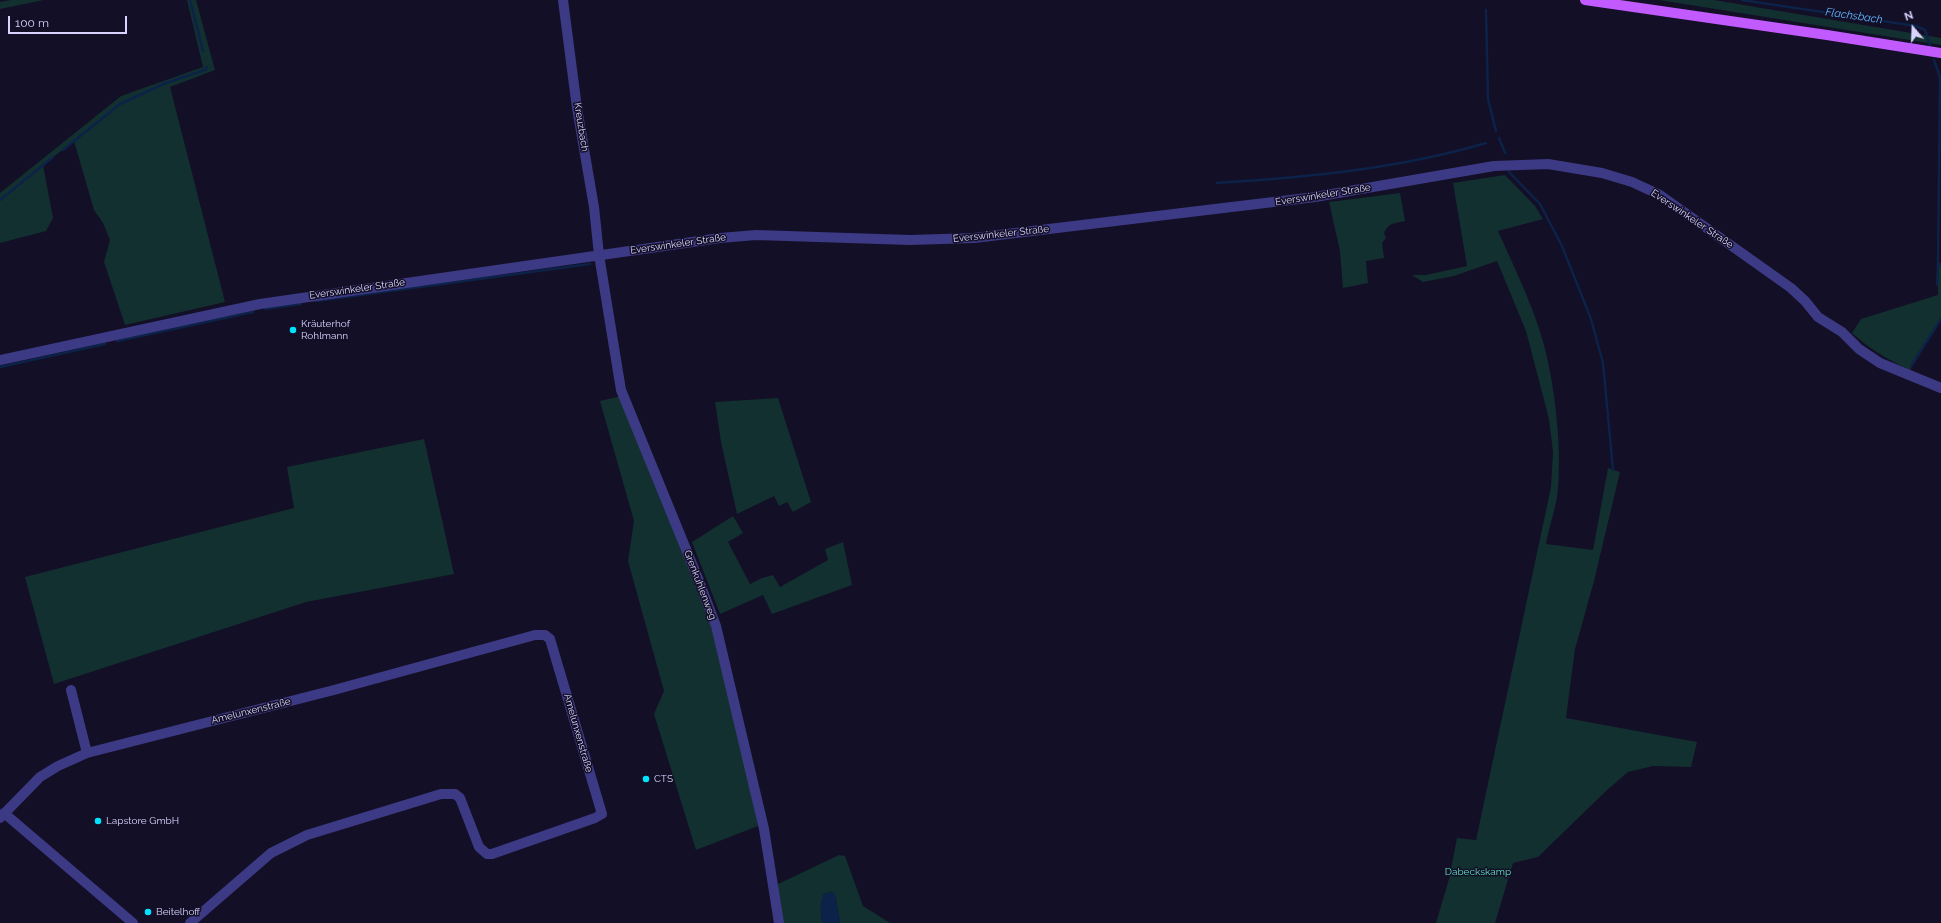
<!DOCTYPE html>
<meta charset="utf-8">
<style>
body{margin:0}
#map{position:relative;width:1941px;height:923px;overflow:hidden;background:#130f26;font-family:Raleway,sans-serif}
canvas{display:block}
.north{position:absolute;left:1893px;top:8px;width:40px;height:40px;-webkit-text-stroke:3px #130f26;paint-order:stroke;rotate:341deg;font-size:11px;font-weight:700;line-height:16px;text-align:center;color:#d9d4ff}
.north::after{content:'';display:block;margin:auto;width:14px;height:18px;background:#d9d4ff;clip-path:polygon(50% 0,100% 100%,50% 72%,0 100%)}
.scale{position:absolute;left:8px;top:16px;width:119px;height:18px;box-sizing:border-box;border:2px solid #d9d4ff;border-top:0;padding-left:5px;font-size:12px;line-height:14px;white-space:nowrap;color:#d9d4ff;-webkit-text-stroke:3px #130f26;paint-order:stroke}
</style>
<div id="map">
<canvas width="1941" height="923"></canvas>
<div class="north">N</div>
<div class="scale">100 m</div>
</div>
<script>
const ctx = document.querySelector('canvas').getContext('2d');
ctx.lineJoin = 'round';
function fillPath(path, color) { ctx.fillStyle = color; ctx.fill(path, 'evenodd'); }
function stroke(path, color, width, dash) { ctx.strokeStyle = color; ctx.lineWidth = width; ctx.lineCap = dash ? 'butt' : 'round'; ctx.setLineDash(dash || []); ctx.stroke(path); }
function write(font, color, halo, rows, align = 'center') {
  ctx.font = font + ' Raleway,sans-serif'; ctx.lineWidth = 3; ctx.setLineDash([]); ctx.textBaseline = 'middle'; ctx.strokeStyle = halo; ctx.fillStyle = color; for (const [text, x, y, turn = 0] of rows) {
    ctx.save(); ctx.translate(x, y); ctx.rotate((+turn || 0) * Math.PI / 180); ctx.textAlign = isNaN(turn) ? turn : align; if (halo) ctx.strokeText(text, 0, 0); ctx.fillText(text, 0, 0); ctx.restore();
  }
}
const green = new Path2D(`
 M11 0H44L0 9V2Z
 M187 0H196L215 70 170 87 225 302 125 325 104 262 110 240 103 223 94 210 74 141 43 165 53 218 46 231 0 243V193L121 96 203 67Z
 M1659 0H1714L1941 38V45Z
 M1505 175 1535 206 1543 219 1498 231C1513 265 1530 299 1541 335 1554 376 1562 445 1558 488 1557 507 1549 525 1546 544L1593 550 1608 468 1620 472 1594 581 1575 649 1566 718 1697 742 1691 767 1653 766 1628 772 1606 791 1538 857 1513 863 1495 923H1436L1449 879 1457 838 1476 840 1551 487 1553 452 1549 419 1526 331 1497 261 1454 276 1423 282 1412 275H1426L1467 266 1453 183Z
 M1400 193 1405 221C1395 223 1388 223 1384 233L1386 238 1382 243 1384 258 1366 261 1368 283 1343 288 1340 251 1329 202Z
 M1938 264H1941V320L1910 370C1887 359 1871 350 1852 333L1861 319 1938 295Z
 M621 396 711 626 737 723 758 826 696 850 654 714 664 691 628 561 634 521 600 401Z
 M778 398 811 502 793 512 787 502 779 506 774 496 737 514 721 442 715 402Z
 M424 439 454 574 306 602 54 684 25 577 294 508 287 467Z
 M733 516 743 533 728 542 750 584 762 578 773 575 780 587 828 560 825 549 843 542 852 585 772 614 763 595 720 614 692 542Z
 M839 855 845 856 863 906 890 923H840L835 895 832 892 824 894C820 903 820 914 823 923H781L776 885Z`);
const water = new Path2D(`
 M833 892 835 895 840 923H823C819 914 820 903 824 894Z`);
const stream = new Path2D(`
 M190 0 203 51
 M1742 0 1916 26 1925 30 1930 45
 M1486 10 1488 99 1496 131
 M1934 60 1940 77 1938 263 1941 265
 M1499 138 1505 153
 M63 150 120 104 166 83 205 70 207 67
 M1509 172 1540 204 1562 246 1591 319 1603 363 1613 470
 M1217 183C1308 177 1398 169 1486 143
 M0 200 53 157
 M1937 285 1938 263
 M316 301 590 264
 M265 309 301 304
 M117 341 253 312
 M1911 366 1941 319
 M0 367 105 344`);
const minor = new Path2D(`
 M563 0 577 108 594 207 599 255 621 390 699 581 716 626 764 829 779 923
 M0 360 260 304 720 238 756 235 910 240 974 238 1315 197 1494 166 1548 164 1602 173 1632 182 1660 195 1791 288 1805 301 1818 317 1842 332 1859 349 1880 363 1941 388
 M71 690 87 753
 M4 813 133 923
 M0 818 40 777 58 766 87 753 334 690 535 635H545L550 639 602 814 595 818 492 854H487L479 847 460 798 455 794H441L307 835 271 853 190 923`);
const major = new Path2D(`
 M1585 0 1827 35 1941 53`);
const markers = [
 [293,330,4,"#00e5ff"],
 [646,779,4,"#00e5ff"],
 [98,821,4,"#00e5ff"],
 [148,912,4,"#00e5ff"]
];
const streetNames = [
 ["Kreuzbach",581,127,81],
 ["Everswinkeler Straße",1323,195,-9],
 ["Everswinkeler Straße",1692,219,34],
 ["Everswinkeler Straße",1001,234,-6],
 ["Everswinkeler Straße",678,244,-8],
 ["Everswinkeler Straße",357,289,-8],
 ["Grenkuhlenweg",700,585,69],
 ["Amelunxenstraße",251,711,-14],
 ["Amelunxenstraße",578,733,74]
];
const poiNames = [
 ["Kräuterhof",301,324],
 ["Rohlmann",301,336],
 ["CTS",654,779],
 ["Lapstore GmbH",106,821],
 ["Beitelhoff",156,912]
];
const parkNames = [
 ["Dabeckskamp",1478,872]
];
const waterNames = [
 ["Flachsbach",1854,16,8]
];
fillPath(green, '#12302f');
fillPath(water, '#0c2248');
stroke(stream, '#0c2248', 2.5);
stroke(minor, '#3d3a85', 10);
stroke(major, '#c25bff', 10);
for (const [x, y, r, color] of markers) { const dot = new Path2D(); dot.arc(x, y, r, 0, 2 * Math.PI); ctx.fillStyle = color; ctx.fill(dot); stroke(dot, '#130f26', 1.5); }
write('10px', '#d9d4ff', '#130f26', streetNames);
write('10px', '#d9d4ff', '#130f26', poiNames, 'left');
write('10px', '#5fe0c0', '#130f26', parkNames);
write('italic 11px', '#62b6ff', '#130f26', waterNames);
</script>
